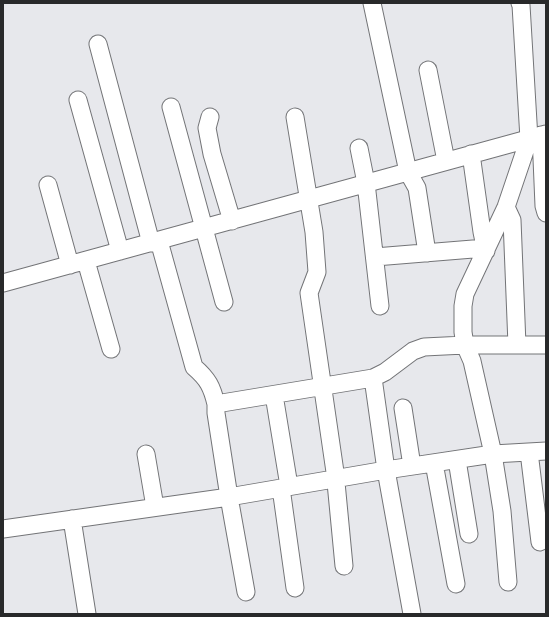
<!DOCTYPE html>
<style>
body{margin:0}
#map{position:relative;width:549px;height:617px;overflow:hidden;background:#e7e8ec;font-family:"Noto Sans",sans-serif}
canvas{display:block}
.frame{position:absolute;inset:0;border:4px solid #28292a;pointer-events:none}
</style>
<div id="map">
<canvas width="549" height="617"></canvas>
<div class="frame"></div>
</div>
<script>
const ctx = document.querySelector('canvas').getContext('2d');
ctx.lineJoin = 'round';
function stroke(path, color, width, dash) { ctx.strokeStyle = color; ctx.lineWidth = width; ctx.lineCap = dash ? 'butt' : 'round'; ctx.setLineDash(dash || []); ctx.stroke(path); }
const minor = new Path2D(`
 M372 3 408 172 417 188 427 253
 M98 44 151 243
 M428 70 446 161
 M78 100 120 251
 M171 107 224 302
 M210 117 207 128 212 154 232 221
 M295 117 314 232 317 272 309 293 335 472 344 566
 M541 135 544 206 546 213
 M359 148 366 183 380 306
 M48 185 70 265
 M506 207 512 220 517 345
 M159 241 194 367C208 379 212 387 216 404
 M375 257 473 249 486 251 482 232 471 154
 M86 261 111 349
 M3 283 546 134
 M373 378 386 470 412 614
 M274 395 289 486
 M403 408 412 466
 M529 452 540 542
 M146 454 155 507
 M457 460 469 534
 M434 463 456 584
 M281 488 295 588
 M72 519 87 614
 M3 529 229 497 386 470 493 454 546 451
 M508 582 502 511 493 454 472 361 465 345 463 332V306L465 294 506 207 529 139 521 5 520 3
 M246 592 229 497 216 413V404L373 378 385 372 413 351 424 347 465 345H546`);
stroke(minor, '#737477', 19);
stroke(minor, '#fff', 17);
</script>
